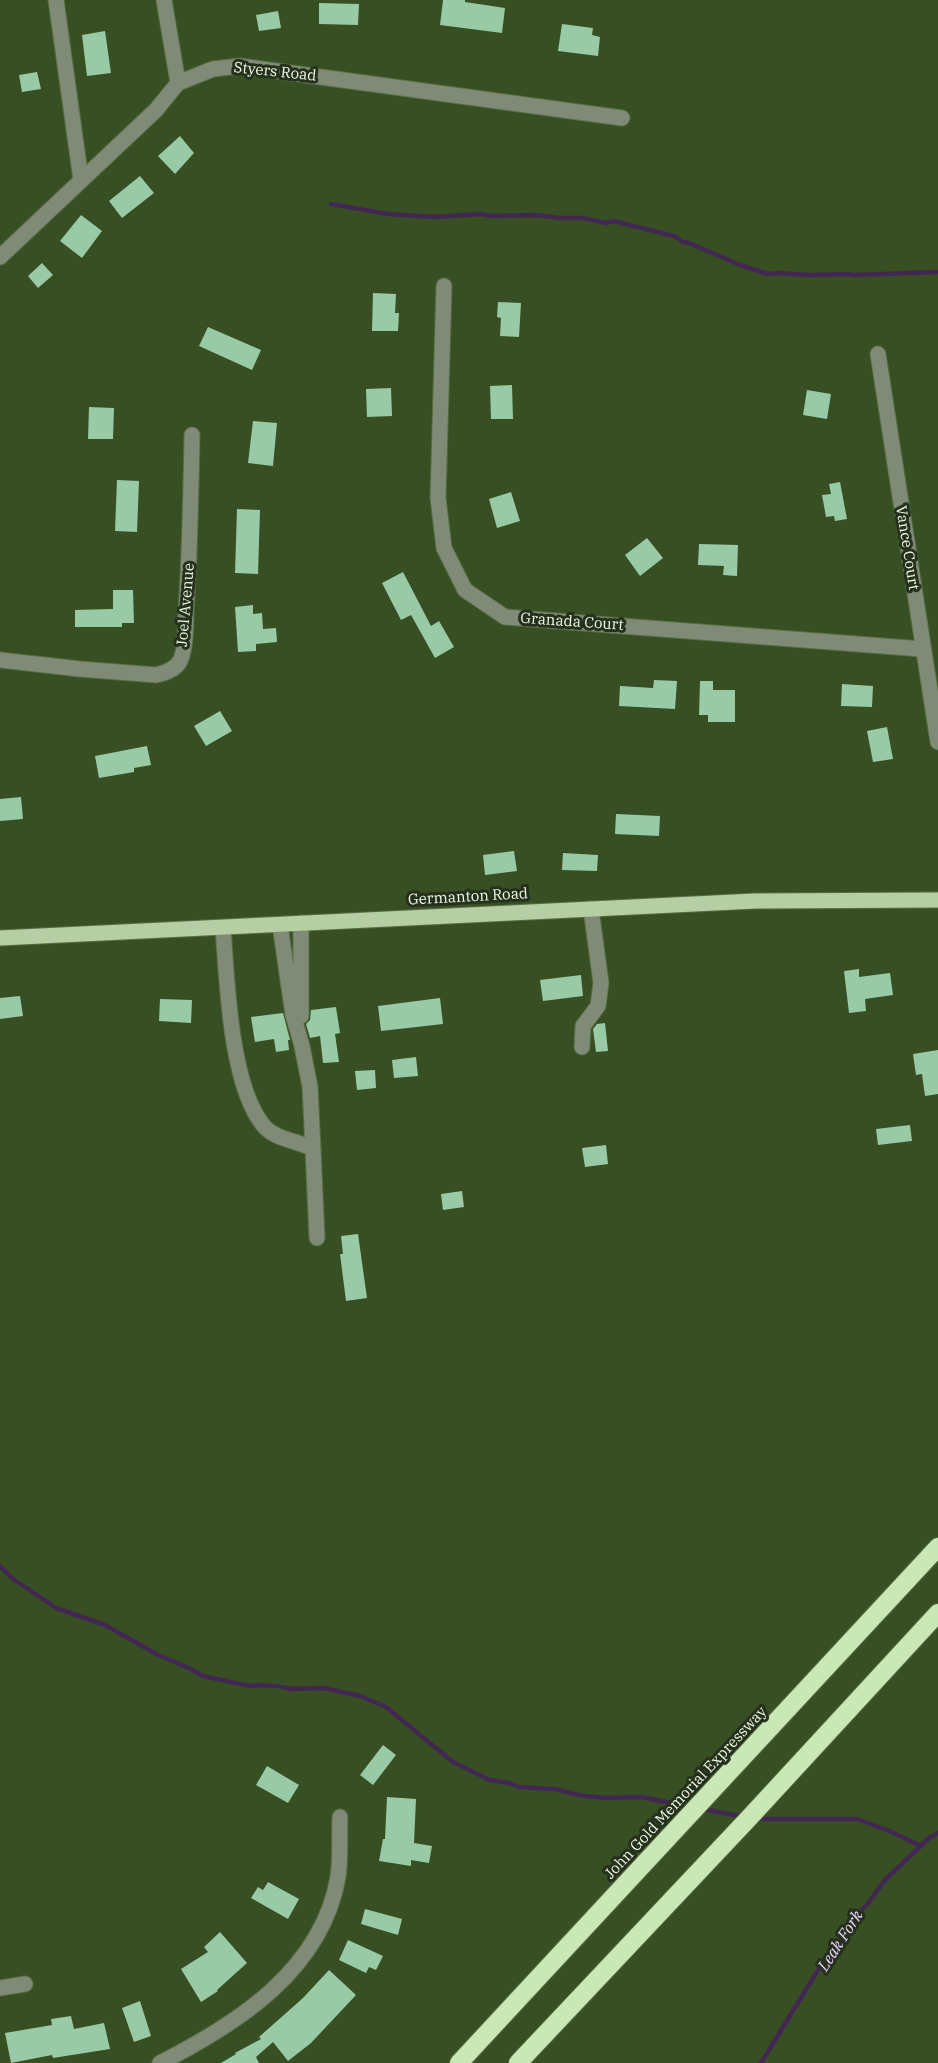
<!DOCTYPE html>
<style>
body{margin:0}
canvas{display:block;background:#374f23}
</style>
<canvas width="938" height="2063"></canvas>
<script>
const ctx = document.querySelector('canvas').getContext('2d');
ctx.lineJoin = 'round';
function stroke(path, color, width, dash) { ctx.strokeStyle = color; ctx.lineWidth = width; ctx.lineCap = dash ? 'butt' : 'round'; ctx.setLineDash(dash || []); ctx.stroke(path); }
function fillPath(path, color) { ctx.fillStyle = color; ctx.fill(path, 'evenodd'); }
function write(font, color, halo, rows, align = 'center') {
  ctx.font = font + ' "IBM Plex Serif",serif'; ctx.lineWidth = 6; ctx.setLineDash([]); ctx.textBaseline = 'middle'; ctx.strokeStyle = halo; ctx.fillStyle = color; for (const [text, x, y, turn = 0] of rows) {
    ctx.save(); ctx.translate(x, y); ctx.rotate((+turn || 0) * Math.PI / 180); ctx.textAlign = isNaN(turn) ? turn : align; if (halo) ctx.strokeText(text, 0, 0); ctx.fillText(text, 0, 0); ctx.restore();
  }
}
const stream = new Path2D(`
 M331 204 388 214 434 217 480 214 491 216 537 215 560 218H583L606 223 613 221 674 236 683 242 689 243 740 265 768 274 779 273 808 275 848 274 854 275 938 272
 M0 1566 13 1579 56 1608 105 1625 158 1655 191 1669 203 1676 250 1686C257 1684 284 1686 290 1689L324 1688 360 1696 386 1707 453 1762 490 1780 509 1783 519 1787 554 1789 584 1796 607 1798 641 1797 691 1807
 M703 1809 744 1817
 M756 1819H857L887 1830 921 1846
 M761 2063 815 1975 861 1910 866 1906 885 1880 929 1838 938 1833`);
const building = new Path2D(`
 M443 0H465V2L505 8 502 33 440 25Z
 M319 3 359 4 358 25 319 24Z
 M278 11 281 28 259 31 256 15Z
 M562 24 593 28 592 35 600 37 598 56 558 51Z
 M105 31 111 73 87 76 82 35Z
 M37 72 41 89 22 92 19 75Z
 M180 136 194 153 175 174 158 156Z
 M140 176 154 193 122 218 109 201Z
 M81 215 102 231 82 258 60 241Z
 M42 263 53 275 38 288 28 276Z
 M373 293 396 294 395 313H399L398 331H372Z
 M498 302 521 303 519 337 500 336 501 318 497 317Z
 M208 327 261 350 252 370 199 346Z
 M512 385 513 419H491L490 386Z
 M391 388 392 416 367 417 366 389Z
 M807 390 831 394 827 419 803 415Z
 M89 407 114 408 113 439H88Z
 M253 421 277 423 273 466 248 463Z
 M117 480 139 481 137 532 115 531Z
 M840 482 847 519 835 521 834 516 826 517 822 495 831 494 829 484Z
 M511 492 520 521 497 528 489 499Z
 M237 509 260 510 258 574 235 573Z
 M647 538 663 558 640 576 625 555Z
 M699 544 738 545 737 576 723 575 724 566 698 565Z
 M403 572 431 626 439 621 454 647 435 658 411 615 401 620 382 583Z
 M113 590H133L134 623H122V627H75V610L113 609Z
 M253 605V614L262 613 263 629 276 628 277 642 256 644V651L238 652 235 607Z
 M654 680 677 681 675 709 619 706 620 686 653 688Z
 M700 681H713V690H735V722H708V715H699Z
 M842 684 873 686 872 707 841 706Z
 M220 711 232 731 206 746 194 726Z
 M887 727 893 759 873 762 867 731Z
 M147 746 151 765 134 768V772L99 778 95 756Z
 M21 797 23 819 0 821V799Z
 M616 814 660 816 659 836 615 834Z
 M514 851 517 871 485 875 483 855Z
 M563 853 598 855 597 871 562 870Z
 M859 969V977L890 973 893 995 865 999 866 1011 849 1013 844 971Z
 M581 975 583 996 543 1001 540 980Z
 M20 996 23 1016 0 1019V998Z
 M440 998 443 1024 381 1031 378 1006Z
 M160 999 192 1000 191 1023 159 1021Z
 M336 1007 340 1033 335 1034 339 1062 323 1063 320 1036 310 1038 306 1024 310 1020 311 1010Z
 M283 1013 290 1040H288L289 1050 276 1052 274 1039 255 1042 251 1017Z
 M605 1023 608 1051 596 1052 593 1029 597 1024Z
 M938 1050V1094L925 1096 922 1074 916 1075 913 1054Z
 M416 1057 418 1076 394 1078 392 1060Z
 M375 1070 376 1088 357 1090 355 1071Z
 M910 1125 912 1141 878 1145 876 1129Z
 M606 1145 608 1164 585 1167 582 1148Z
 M462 1191 464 1207 443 1210 441 1194Z
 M358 1234 367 1298 346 1301 340 1254H343L341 1236Z
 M383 1745 396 1755 373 1785 360 1775Z
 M267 1766 299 1785 288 1803 256 1785Z
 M387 1797 416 1799 414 1843 432 1846 429 1863 411 1860V1866L379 1861 383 1839H385Z
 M268 1882 299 1899 288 1919 251 1898 258 1887 263 1890Z
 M365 1909 402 1919 398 1935 361 1924Z
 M220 1932 247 1963 217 1990 218 1991 201 2002 181 1969 208 1952 204 1947Z
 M348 1940 383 1956 376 1970 369 1967 366 1973 339 1960Z
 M329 1970 356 1995 311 2043 288 2061 273 2042 256 2057 259 2063H221L236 2054 235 2053 261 2039 259 2037 303 1998Z
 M140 2001 151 2036 134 2042 122 2008Z
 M71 2016 74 2029 104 2023 110 2049 53 2058 52 2055 11 2063 5 2033 52 2025 51 2019Z`);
const minor = new Path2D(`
 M56 0 81 180
 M164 0 178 83
 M0 257 156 110 178 83 213 69 240 66 622 118
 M444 286 438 498 444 548 465 590 505 617 922 649
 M878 354 938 742
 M0 660 80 669 156 675C165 673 175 670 180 661 186 650 186 624 186 611 190 552 191 494 192 435
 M301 923V1016
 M280 925 293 1015 302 1046 310 1087 313 1149
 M223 928C227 980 230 1084 263 1125 275 1140 297 1140 313 1149L317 1238
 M582 1047 583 1026 598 1006 601 983 591 909
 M0 1988 25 1984
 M160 2063C237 2024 322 1970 338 1877 341 1857 339 1836 340 1817`);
const major = new Path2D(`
 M0 938 755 901 938 900`);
const highway = new Path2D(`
 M459 2063 938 1547
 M518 2063 749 1818 938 1613`);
const streetNames = [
 ["Styers Road",275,72,6],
 ["Vance Court",907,548,81],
 ["Joel Avenue",186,605,-85],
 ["Granada Court",572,622,4],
 ["Germanton Road",468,897,-3],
 ["John Gold Memorial Expressway",686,1793,-47]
];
const waterNames = [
 ["Leak Fork",841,1941,-57]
];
stroke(stream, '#432753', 4.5);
fillPath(building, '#98caa5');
stroke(minor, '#586e45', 17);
stroke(major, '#586e45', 17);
stroke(highway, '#586e45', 20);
stroke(minor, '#7f8b76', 15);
stroke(major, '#b5cea4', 15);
stroke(highway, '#cae8b6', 18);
write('15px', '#ecfbe1', '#25311d', streetNames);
write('italic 16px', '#edd2ff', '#25311d', waterNames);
</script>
